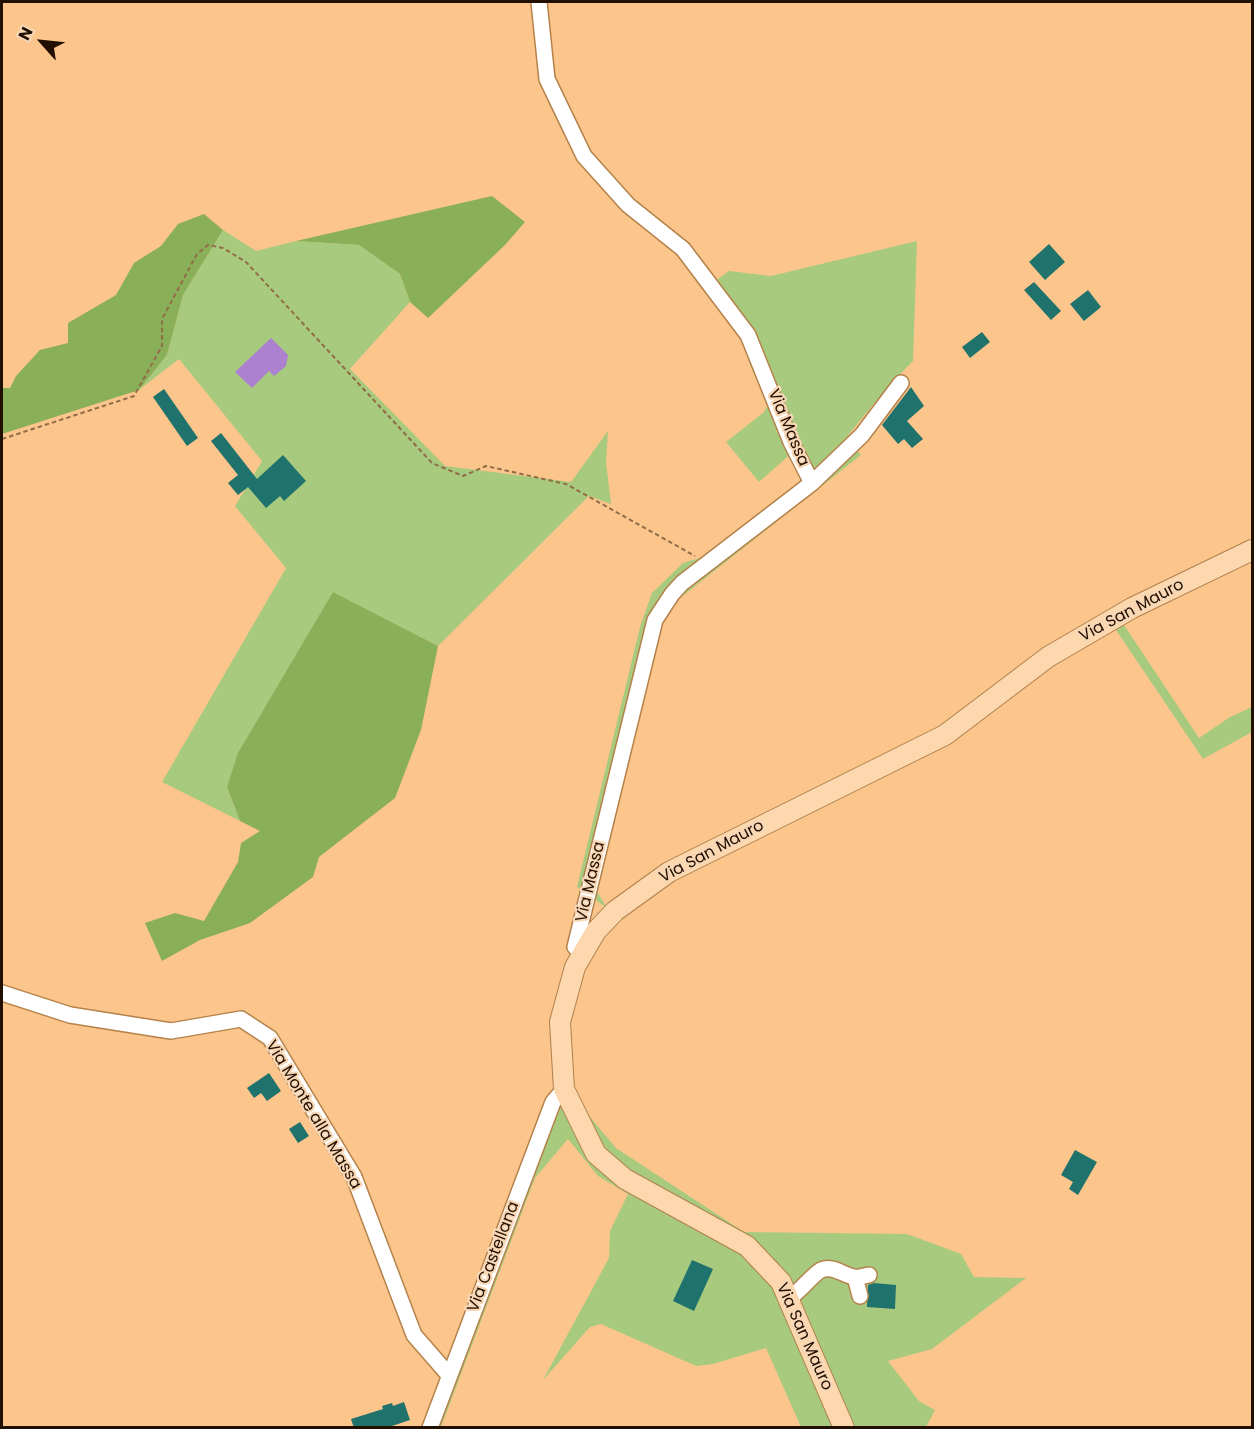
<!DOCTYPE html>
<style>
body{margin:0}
#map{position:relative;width:1254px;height:1429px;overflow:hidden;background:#fbc58c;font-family:Poppins,sans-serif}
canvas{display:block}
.frame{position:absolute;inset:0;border:3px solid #210f00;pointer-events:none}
.north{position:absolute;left:12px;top:12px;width:60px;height:60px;-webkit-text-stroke:4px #f8d7b6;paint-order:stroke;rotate:297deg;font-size:16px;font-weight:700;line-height:24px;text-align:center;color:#210f00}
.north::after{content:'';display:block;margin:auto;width:21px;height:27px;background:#210f00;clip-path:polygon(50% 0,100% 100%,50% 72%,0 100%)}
</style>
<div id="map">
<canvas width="1254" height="1429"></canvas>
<div class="frame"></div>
<div class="north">N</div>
</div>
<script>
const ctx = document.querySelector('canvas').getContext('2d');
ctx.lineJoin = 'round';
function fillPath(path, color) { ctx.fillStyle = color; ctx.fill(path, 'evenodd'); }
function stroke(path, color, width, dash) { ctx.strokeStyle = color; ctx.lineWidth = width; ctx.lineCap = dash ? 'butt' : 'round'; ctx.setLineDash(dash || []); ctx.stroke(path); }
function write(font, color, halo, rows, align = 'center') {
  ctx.font = font + ' Poppins,sans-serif'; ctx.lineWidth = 4.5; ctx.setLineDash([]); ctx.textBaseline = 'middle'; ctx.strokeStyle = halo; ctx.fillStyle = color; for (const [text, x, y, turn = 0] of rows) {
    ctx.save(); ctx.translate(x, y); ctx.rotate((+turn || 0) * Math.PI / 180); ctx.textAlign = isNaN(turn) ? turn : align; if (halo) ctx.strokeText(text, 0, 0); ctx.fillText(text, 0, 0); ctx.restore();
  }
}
const green = new Path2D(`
 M223 230 256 251 296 241 359 245 400 274 410 302 350 369 445 466 571 482 608 431 606 462 611 504 589 496 438 646 333 592 227 787 240 821 162 782 286 568 235 506 262 461 179 359 139 390 167 355 183 295Z
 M917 241 913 361C877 396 849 437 815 474L715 281 729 271 771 276Z
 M743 336 746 338 782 426 776 431 793 452 759 482 726 442 763 413 768 405 750 365Z
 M857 450 861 455 675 602 662 623 596 890 607 908 577 887 640 627 652 593 683 563 707 556 661 598 650 623 623 729 628 732 659 620 674 594 722 553Z
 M1120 619 1199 738 1230 717 1252 707V732L1203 759 1112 624Z
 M574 1098 616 1148 744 1232 907 1234 961 1254 974 1277 1026 1278 932 1349 888 1361 919 1401 935 1410 926 1427H849L785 1283 623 1171 596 1144Z
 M563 1102 570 1125 586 1150 746 1255C791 1302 811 1368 837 1427H801L766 1348 713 1364 696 1366 601 1324 590 1327 543 1380 609 1258 610 1231 628 1194 598 1176 568 1139 535 1178 441 1427 433 1428 553 1107Z`);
const forest = new Path2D(`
 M492 196 525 222 505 245 428 318 410 302 400 274 359 245 296 241Z
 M204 214 223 230 183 295 167 355 139 390 2 434V388H10L16 376 40 350 68 343V323L116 295 134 263 161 246 178 224Z
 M333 592 438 646 421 730 395 798 319 857 313 877 250 923 200 940 162 961 145 923 175 913 204 921 238 862 241 843 260 831 240 821 227 787 238 753Z`);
const water = new Path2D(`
 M271 338 288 355 286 366 274 376 269 371 252 388 235 372Z`);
const building = new Path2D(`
 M1049 244 1065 262 1045 280 1029 262Z
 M1034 282 1061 311 1051 320 1024 290Z
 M1088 290 1101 307 1084 321 1070 304Z
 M982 332 990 342 970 358 962 347Z
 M911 387 924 406 907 421 923 439 912 448 904 439 898 444 882 425Z
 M164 389 198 438 187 446 153 397Z
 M221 433 257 479 283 455 306 481 284 501 280 496 266 508 248 487 238 495 228 483 238 475 211 441Z
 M269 1073 281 1091 267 1101 261 1093 254 1098 247 1088Z
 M300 1122 309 1136 298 1143 289 1129Z
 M1075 1150 1097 1162 1078 1195 1069 1189 1073 1182 1061 1175Z
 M692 1260 713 1269 694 1311 673 1301Z
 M874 1283 896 1285 895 1309 867 1307 868 1285Z
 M404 1402 410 1420 386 1428H354L351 1419 383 1409 382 1406 392 1403 393 1406Z`);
const path = new Path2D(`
 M2 439 134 396 162 346V319L197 254 208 245 223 248 246 262 432 463 463 476 486 466 566 484 695 556`);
const minor = new Path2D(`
 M539 2 547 79 584 156 628 205 683 249 748 335 791 442 812 483
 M582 954 575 947 655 620 672 594 682 583 812 483 862 435 901 383
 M2 993 70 1015 171 1031 241 1019 270 1038 354 1177 414 1335 448 1374
 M855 1277 860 1296
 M788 1299C800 1292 812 1275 821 1270 833 1265 843 1275 854 1277 858 1278 864 1276 869 1275
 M430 1428 553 1102 564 1089`);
const major = new Path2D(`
 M844 1428 781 1282 747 1246 625 1179 596 1154 564 1089 560 1022 575 967 596 931 615 911 669 872 945 735 1048 657 1132 608 1252 550`);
const streetNames = [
 ["Via Massa",788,428,67],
 ["Via San Mauro",1132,611,-28],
 ["Via San Mauro",712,852,-28],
 ["Via Massa",591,882,-77],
 ["Via Monte alla Massa",313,1115,59],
 ["Via Castellana",494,1257,-69],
 ["Via San Mauro",804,1337,66]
];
fillPath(green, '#a8ca7f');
fillPath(forest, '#8aaf59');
fillPath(water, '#ac81d0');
fillPath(building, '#20726c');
stroke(minor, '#b4824a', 18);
stroke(major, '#af804d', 22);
stroke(path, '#906c47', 2, [4.5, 3]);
stroke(minor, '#fff', 15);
stroke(major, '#fdd7ad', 20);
write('16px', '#210f00', '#f8d7b6', streetNames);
</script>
